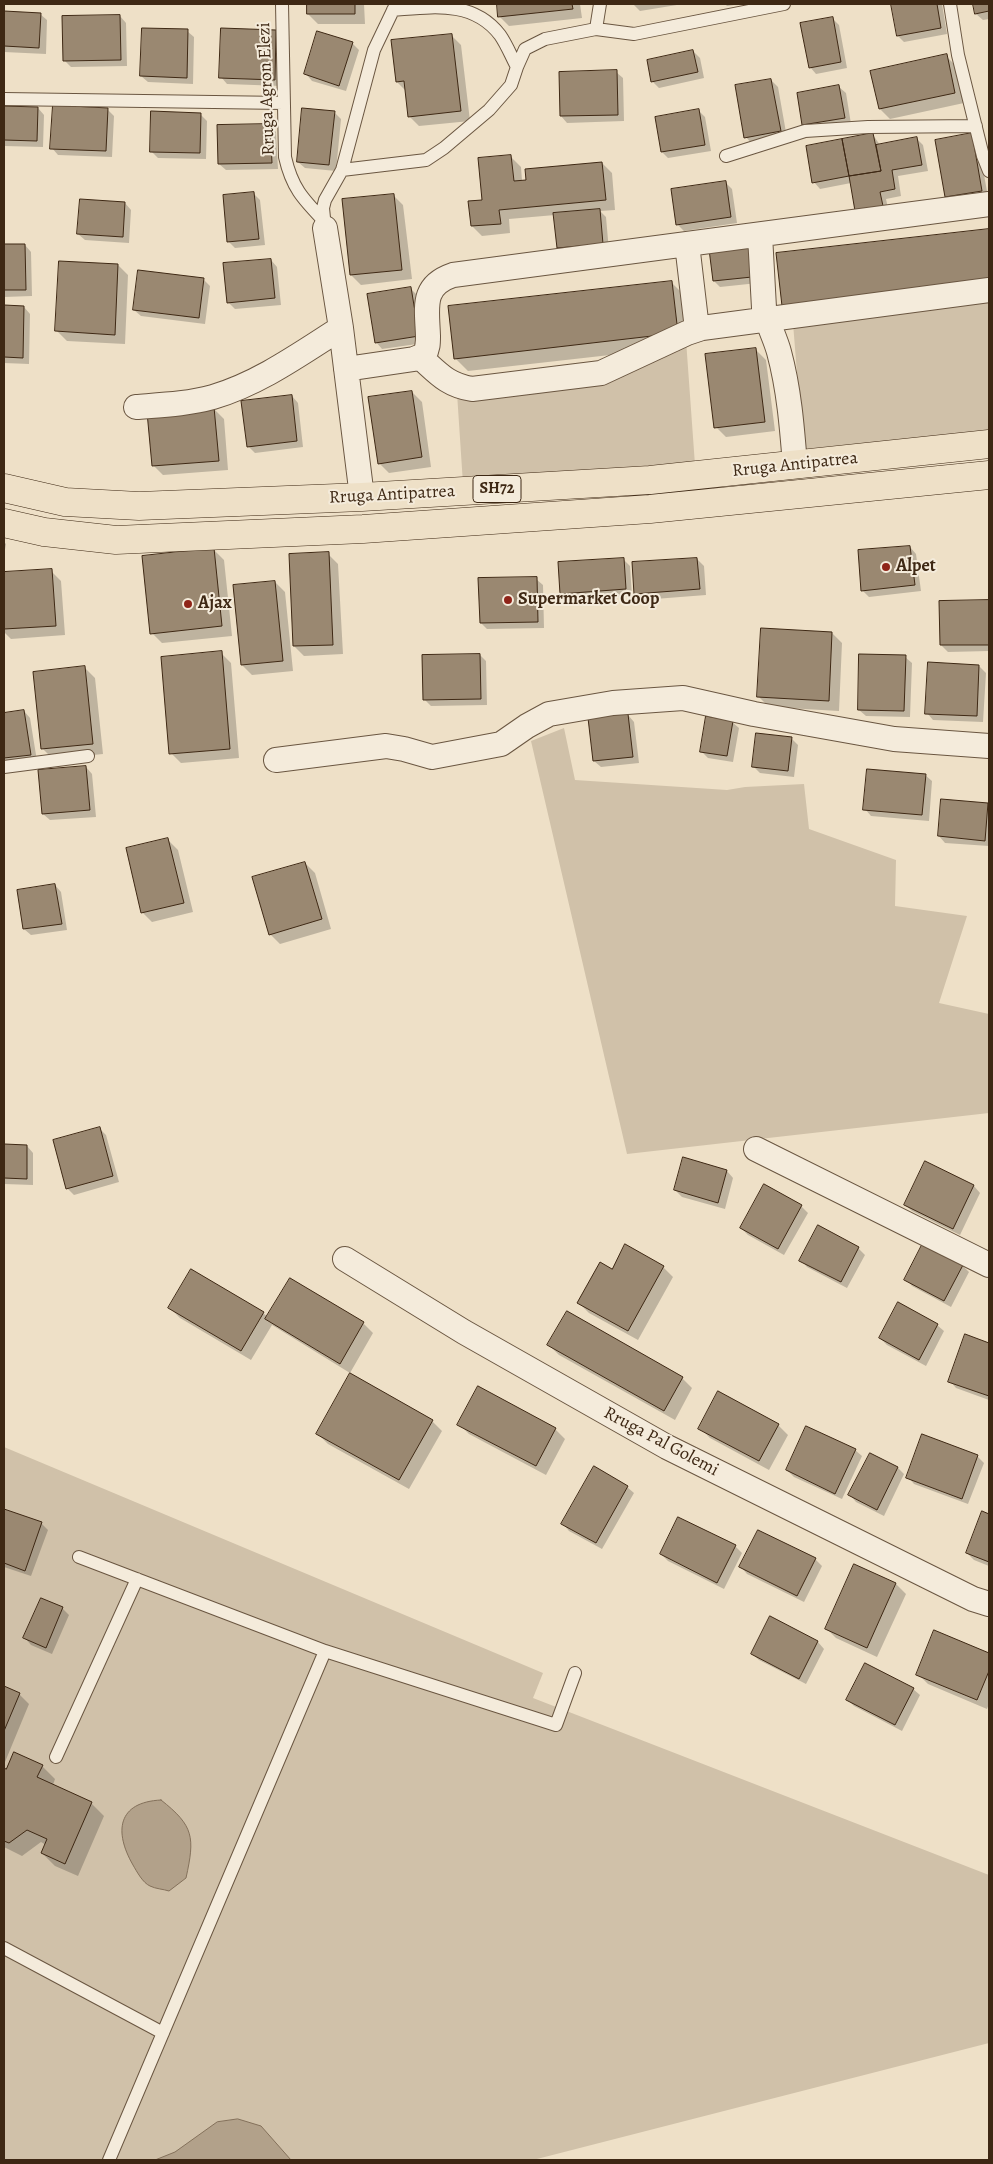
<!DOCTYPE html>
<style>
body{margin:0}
#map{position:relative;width:993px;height:2164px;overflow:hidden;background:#eee0c7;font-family:Alegreya,serif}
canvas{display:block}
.frame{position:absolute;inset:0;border:5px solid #3e2814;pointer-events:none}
</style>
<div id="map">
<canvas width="993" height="2164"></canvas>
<div class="frame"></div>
</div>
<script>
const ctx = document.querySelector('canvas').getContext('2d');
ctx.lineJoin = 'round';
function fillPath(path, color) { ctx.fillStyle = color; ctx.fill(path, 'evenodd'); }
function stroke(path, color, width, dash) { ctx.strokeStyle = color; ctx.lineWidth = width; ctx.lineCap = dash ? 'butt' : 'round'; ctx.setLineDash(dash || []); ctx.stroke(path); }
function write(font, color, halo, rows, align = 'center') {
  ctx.font = font + ' Alegreya,serif'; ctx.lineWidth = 4; ctx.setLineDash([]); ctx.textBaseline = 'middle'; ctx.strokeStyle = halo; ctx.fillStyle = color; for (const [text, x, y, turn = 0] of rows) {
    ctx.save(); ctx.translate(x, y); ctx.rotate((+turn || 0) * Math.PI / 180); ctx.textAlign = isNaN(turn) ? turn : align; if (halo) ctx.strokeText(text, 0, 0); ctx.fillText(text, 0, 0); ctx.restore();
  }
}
const green = new Path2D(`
 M989 296V431L803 449 793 323Z
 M686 340 695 465 463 484 457 393 609 377Z
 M564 728 575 780 727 790 745 787 804 784 809 829 896 860 895 906 967 916 939 1003 989 1014V1113L627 1154 531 741Z
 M4 1447 543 1673 533 1698 989 1875V2043L533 2160H4Z`);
const water = new Path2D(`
 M161 1800C194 1826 195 1837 186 1878L169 1891C163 1889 156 1889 150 1886 143 1883 137 1872 133 1865 114 1832 117 1802 161 1800Z
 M238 2119 261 2126 291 2160H155L175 2152 217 2122Z`);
const shadow = new Path2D(`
 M308 4H364L365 24H318L308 14Z
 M498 4H580L582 18 509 26 499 16Z
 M633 4H683L640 11Z
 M725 4H742L727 6Z
 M892 4H942L947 34 904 42 898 36Z
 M974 4H989V19L983 20 976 14Z
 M4 12 40 14 47 20 46 54 4 52Z
 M120 16 126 23 127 66 71 67 64 60Z
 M832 18 839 25 847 68 816 74 810 67Z
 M187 31 194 37 193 84 148 82 141 76Z
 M276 31 282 38 281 86 227 84 221 77Z
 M451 35 461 45 470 121 419 126 409 116 406 91 397 82Z
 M352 43 359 50 346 91 312 81 306 74Z
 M693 51 700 58 704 78 659 88 652 81Z
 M946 56 956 66 964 103 890 119 880 109Z
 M616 72 623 78 624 121 567 123 561 116Z
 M771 80 778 87 787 138 752 144 746 137Z
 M839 87 846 93 851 124 810 131 803 125Z
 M4 107 38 108 44 115 43 147 4 146Z
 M108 110 114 116 112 157 58 155 52 148Z
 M699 111 705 117 711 151 668 158 662 152Z
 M334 112 341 119 336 171 305 168 298 162Z
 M200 114 207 121 206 159 158 158 151 151Z
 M270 126 276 132 278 169 226 170 219 164Z
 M873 135 880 145 917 139 923 145 928 171 898 176 901 196 886 199 889 213 851 183 820 189 814 182Z
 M978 141 988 197 953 203 946 197Z
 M511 157 521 167 522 181 602 163 612 173 615 210 600 211 606 217 609 251 564 255 558 248 555 215 509 219 510 233 482 236 472 226 483 201Z
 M725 182 732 189 737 223 684 231 678 225 672 190Z
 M254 194 260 200 265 245 235 248 228 241Z
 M393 195 403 205 412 279 361 285 351 275Z
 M125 203 131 210 129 243 85 240 78 234Z
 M4 245H25L31 252 32 296 4 297Z
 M748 246 758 283 720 287 714 281Z
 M271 260 277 267 281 305 235 309 228 302Z
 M118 265 128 275 125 344 67 341 57 331Z
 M203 279 210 286 205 324 141 316 134 310Z
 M671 282 684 295 690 346 468 371 455 358Z
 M411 289 417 295 424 343 382 349 376 342Z
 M4 307H24L30 314 29 364 4 363Z
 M756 350 766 360 775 431 726 437 716 427Z
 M412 392 422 402 431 467 389 473 379 463Z
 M292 396 298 403 303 447 255 453 248 446Z
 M214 409 224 419 228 470 163 475 153 465Z
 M4 542 6 544 4 555Z
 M910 547 916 554 921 591 869 597 862 590Z
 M214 550 224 560 232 636 162 643 152 633Z
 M328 554 338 564 343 654 304 656 294 646Z
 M623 559 630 566 632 596 568 600 561 593Z
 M697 559 704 566 706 595 642 600 635 593Z
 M51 571 61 581 65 635 11 639 4 632V574Z
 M536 579 543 585 544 628 487 629 481 623Z
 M275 582 285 592 293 671 252 675 242 665Z
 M989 601V651L948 652 941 645 940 602Z
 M832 633 842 643 839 711 769 707 759 697Z
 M221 653 231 663 239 758 181 763 171 753Z
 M480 655 486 661 487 705 431 706 424 699Z
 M905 657 912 663 910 717 866 716 859 710Z
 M979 666 986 673 983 722 933 720 927 713Z
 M85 668 95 678 103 754 53 759 43 749Z
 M24 711 30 718 37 761 4 765V714Z
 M628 715 634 722 639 763 601 767 594 761Z
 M732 722 739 728 733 762 708 758 702 752Z
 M791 738 798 745 794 777 760 773 754 767Z
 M86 767 92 774 96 817 50 820 43 814Z
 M925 775 932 781 929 821 871 816 865 809Z
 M988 804 989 846 945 843 939 836Z
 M168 840 178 850 193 912 152 922 142 912Z
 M305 863 315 873 331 929 280 944 270 934Z
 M55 885 61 892 67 930 31 935 24 929Z
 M99 1128 106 1135 119 1182 74 1195 67 1188Z
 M4 1145 27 1146 33 1153V1185L4 1184Z
 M925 1163 974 1186 980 1193 960 1235 912 1211 905 1205Z
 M727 1171 733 1178 725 1209 682 1197 675 1190Z
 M801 1206 808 1213 784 1255 748 1235 741 1228Z
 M858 1248 865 1255 847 1288 807 1267 801 1260Z
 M963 1266 969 1272 951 1307 912 1286 906 1279Z
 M663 1267 673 1277 638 1340 589 1313 579 1303 613 1270Z
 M290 1280 363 1323 373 1333 350 1373 272 1325 251 1360 180 1318 170 1308 263 1313 268 1317Z
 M567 1313 682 1378 692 1388 675 1420 559 1355 549 1345Z
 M937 1325 944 1331 926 1366 887 1345 880 1338Z
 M966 1336 989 1344V1400L956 1388 950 1381Z
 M432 1421 442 1431 409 1489 328 1444 318 1434Z
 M459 1424 555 1429 565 1439 546 1475 469 1434Z
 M778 1425 788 1435 769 1470 710 1438 700 1428Z
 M855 1450 862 1456 842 1499 794 1477 787 1470Z
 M977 1456 984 1463 968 1504 914 1484 908 1477Z
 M898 1468 904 1474 884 1516 856 1502 850 1495Z
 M627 1487 634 1493 602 1549 569 1531 563 1524Z
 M4 1510 41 1523 48 1530 31 1576 4 1567Z
 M982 1512 989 1515V1566L974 1560 967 1553Z
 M735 1546 742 1553 724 1589 668 1561 661 1554Z
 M815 1559 822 1566 804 1602 747 1574 741 1567Z
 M896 1584 906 1594 877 1657 836 1638 826 1628Z
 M42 1599 63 1609 69 1615 52 1654 31 1645 25 1638Z
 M770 1618 818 1642 824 1649 806 1684 759 1660 752 1654Z
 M935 1632 989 1654V1704L987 1709 928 1684 918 1674Z
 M4 1687 19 1694 29 1704 5 1762Z
 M913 1689 920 1695 902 1731 854 1706 848 1700Z
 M42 1766 55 1779 53 1785 91 1803 104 1816 78 1876 55 1866 42 1853 46 1845 41 1842 22 1856 4 1847V1769L7 1771Z`);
const building = new Path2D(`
 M307 4H355V14H307Z
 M497 4H572L573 9 498 17Z
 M891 4H937L941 28 897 36Z
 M973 4H989V11L975 14Z
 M4 11 41 13 39 48 4 46Z
 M120 15 121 60 63 61 62 16Z
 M833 17 841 62 809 68 800 23Z
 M142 28 188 29 187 78 140 76Z
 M221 28 276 30 275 80 219 78Z
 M317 31 353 42 339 86 304 74Z
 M452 34 461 111 408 117 404 81 396 82 391 40Z
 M693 50 698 72 651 82 647 60Z
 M947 54 955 93 879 109 870 71Z
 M617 70 618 115 560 116 559 72Z
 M771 79 781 131 744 138 735 85Z
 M839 85 845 118 802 125 797 93Z
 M53 105 108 108 106 151 50 149Z
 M4 106 38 107 37 141 4 140Z
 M302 108 335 111 329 165 297 162Z
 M699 109 705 145 661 152 655 117Z
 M151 111 201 113 200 153 150 152Z
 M270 124 272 163 218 164 217 125Z
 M873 133 881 171 849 176 842 139Z
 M972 133 982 191 945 197 935 140Z
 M917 137 922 165 892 170 895 189 880 192 883 206 855 211 849 176 881 171 876 145Z
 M842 139 849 176 812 183 806 146Z
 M511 155 514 181 526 180 525 169 602 162 606 200 499 210 501 224 471 226 468 201 482 200 478 158Z
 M726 181 731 217 676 225 671 189Z
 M254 192 259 239 227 242 223 195Z
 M394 194 402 270 350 275 342 199Z
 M80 199 125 202 123 237 77 234Z
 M600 209 603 244 557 248 553 213Z
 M989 229V282L782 306 776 253Z
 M4 244H25L26 290H4Z
 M749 245 752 277 713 281 709 249Z
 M271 259 275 298 227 303 223 263Z
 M59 261 118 264 115 335 55 331Z
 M138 270 204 278 199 318 133 310Z
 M672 281 678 333 454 359 448 306Z
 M411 287 419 336 375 343 367 294Z
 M4 305 24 306 23 358 4 357Z
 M756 348 765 422 714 428 705 354Z
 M412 391 422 457 378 464 368 397Z
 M292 395 297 441 247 447 241 401Z
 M214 407 219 461 152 466 147 412Z
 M910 546 915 585 861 591 858 550Z
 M214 548 222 626 150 634 142 556Z
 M329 552 333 645 293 646 289 554Z
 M624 558 626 589 560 594 558 562Z
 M697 558 700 589 634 594 632 562Z
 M52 569 56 626 4 629V572Z
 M537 577 538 622 480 623 478 578Z
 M275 581 283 661 241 665 233 585Z
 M989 600V645H940L939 601Z
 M761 628 832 632 829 701 757 697Z
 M222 651 230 749 169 754 161 657Z
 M480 654 481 699 423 700 422 655Z
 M859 654 906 655 904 711 858 710Z
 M928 662 979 665 977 716 925 714Z
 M85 666 93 744 41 749 33 672Z
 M24 710 31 755 4 758V713Z
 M628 714 633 757 593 761 588 718Z
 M706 716 733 721 727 756 700 752Z
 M756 733 792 737 788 771 752 767Z
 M86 766 90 810 42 814 38 770Z
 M867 769 926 774 922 815 863 810Z
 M941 799 988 803 985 841 938 836Z
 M168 838 184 903 141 913 126 848Z
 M305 862 322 919 269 935 252 877Z
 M55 884 62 924 23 929 17 890Z
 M100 1127 113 1176 66 1189 53 1140Z
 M4 1144 27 1145V1179L4 1178Z
 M683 1157 727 1170 718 1203 674 1190Z
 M925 1161 974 1185 953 1229 904 1205Z
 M764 1184 802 1205 778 1249 740 1228Z
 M818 1225 859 1247 841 1282 799 1261Z
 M923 1243 963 1265 944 1301 904 1280Z
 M625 1244 664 1266 628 1331 577 1303 600 1262 612 1269Z
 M191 1269 264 1312 241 1351 168 1308Z
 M290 1278 364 1322 340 1364 265 1319Z
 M898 1302 938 1324 919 1360 879 1338Z
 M567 1311 683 1377 664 1411 547 1345Z
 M965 1334 989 1343V1396L948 1382Z
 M350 1373 433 1420 399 1480 316 1434Z
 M478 1386 556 1428 536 1466 457 1425Z
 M718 1391 779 1424 759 1461 698 1429Z
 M806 1426 856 1449 835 1494 786 1470Z
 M922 1434 978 1455 962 1499 906 1478Z
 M870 1453 898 1467 877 1510 848 1495Z
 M594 1466 628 1486 596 1543 561 1524Z
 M4 1509 42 1522 25 1571 4 1563Z
 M982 1511 989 1514V1562L966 1553Z
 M678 1517 736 1545 717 1583 660 1554Z
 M758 1530 816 1558 797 1596 739 1567Z
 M854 1564 896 1583 867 1648 825 1629Z
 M41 1598 63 1607 46 1648 23 1638Z
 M770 1616 818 1641 799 1679 751 1654Z
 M934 1630 989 1653V1671L977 1700 916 1675Z
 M865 1663 914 1688 895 1725 846 1700Z
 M4 1686 20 1693 4 1731Z
 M14 1752 43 1765 37 1777 92 1802 65 1864 41 1853 47 1839 27 1830 9 1843 4 1841V1768L6 1769Z`);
const lane = new Path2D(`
 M282 4 285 157C292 188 303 199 324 221
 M950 4 958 55 983 156 989 171
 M393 10C433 7 473 0 500 35 507 45 511 56 517 67
 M596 29 600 4
 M4 99 284 103
 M726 156 805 131 868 127 976 126
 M342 170 426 160 444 148 489 110 511 85 517 67 525 49 545 39 596 29 634 34 784 4
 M325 228 323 208 325 200 342 170 374 50 396 4
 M4 767 88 756
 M79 1557 325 1651 556 1725 575 1673
 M56 1757 137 1579
 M4 1948 163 2033
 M109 2160 325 1651`);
const street = new Path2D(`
 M325 228 341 328 362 497
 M760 235 764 308C767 323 775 337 779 352 789 389 792 427 795 465
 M687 244 697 329
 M420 357C438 373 447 385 472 389L601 373 687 333 702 328 989 290
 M346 369 414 359 424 355C428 349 428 343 428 336 427 307 421 286 453 275L989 204
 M136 407C162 405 188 404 213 397 260 383 300 354 341 328
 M276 760 386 746 404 749 432 757 501 744 527 726 549 714 613 703 683 698 754 714 894 739 989 746
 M756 1149 989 1265
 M345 1259 464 1332 667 1447 973 1599 989 1604`);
const primary = new Path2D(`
 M4 488 65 502 139 506 362 497 650 480 989 444
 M4 523 44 532 116 540 363 529 650 509 989 475`);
const markers = [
 [886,567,5,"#8f2418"],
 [508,600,5,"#8f2418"],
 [188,604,5,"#8f2418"]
];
const shields = [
 [497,489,48]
];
const shieldNames = [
 ["SH72",497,489]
];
const streetNames = [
 ["Rruga Agron Elezi",267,89,-92],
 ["Rruga Antipatrea",795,465,-6],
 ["Rruga Antipatrea",392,495,-3],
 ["Rruga Pal Golemi",661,1442,28]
];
const poiNames = [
 ["Alpet",896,567],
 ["Supermarket Coop",518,600],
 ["Ajax",198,604]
];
fillPath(green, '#d0c1a9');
fillPath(water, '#b2a18a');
stroke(water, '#84715b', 1);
fillPath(shadow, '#0003');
fillPath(building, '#9a8871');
stroke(building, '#3e2814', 1);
stroke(lane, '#6a5641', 14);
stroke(street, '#6a5641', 26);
stroke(primary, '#3e2814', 29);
stroke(lane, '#f4ebdb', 12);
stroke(street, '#f4ebdb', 24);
stroke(primary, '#eee0c7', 28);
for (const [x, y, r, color] of markers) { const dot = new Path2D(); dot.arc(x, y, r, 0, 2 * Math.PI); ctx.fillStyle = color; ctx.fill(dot); stroke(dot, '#f4ebdb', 2); }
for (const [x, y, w] of shields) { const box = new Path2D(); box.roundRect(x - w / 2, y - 13.5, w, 27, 4); ctx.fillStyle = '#f4ebdb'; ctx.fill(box); stroke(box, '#3e2814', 1); }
write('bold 16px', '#3e2814', null, shieldNames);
write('18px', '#3e2814', '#f4ebdb', streetNames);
write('bold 18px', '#3e2814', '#f4ebdb', poiNames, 'left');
</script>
